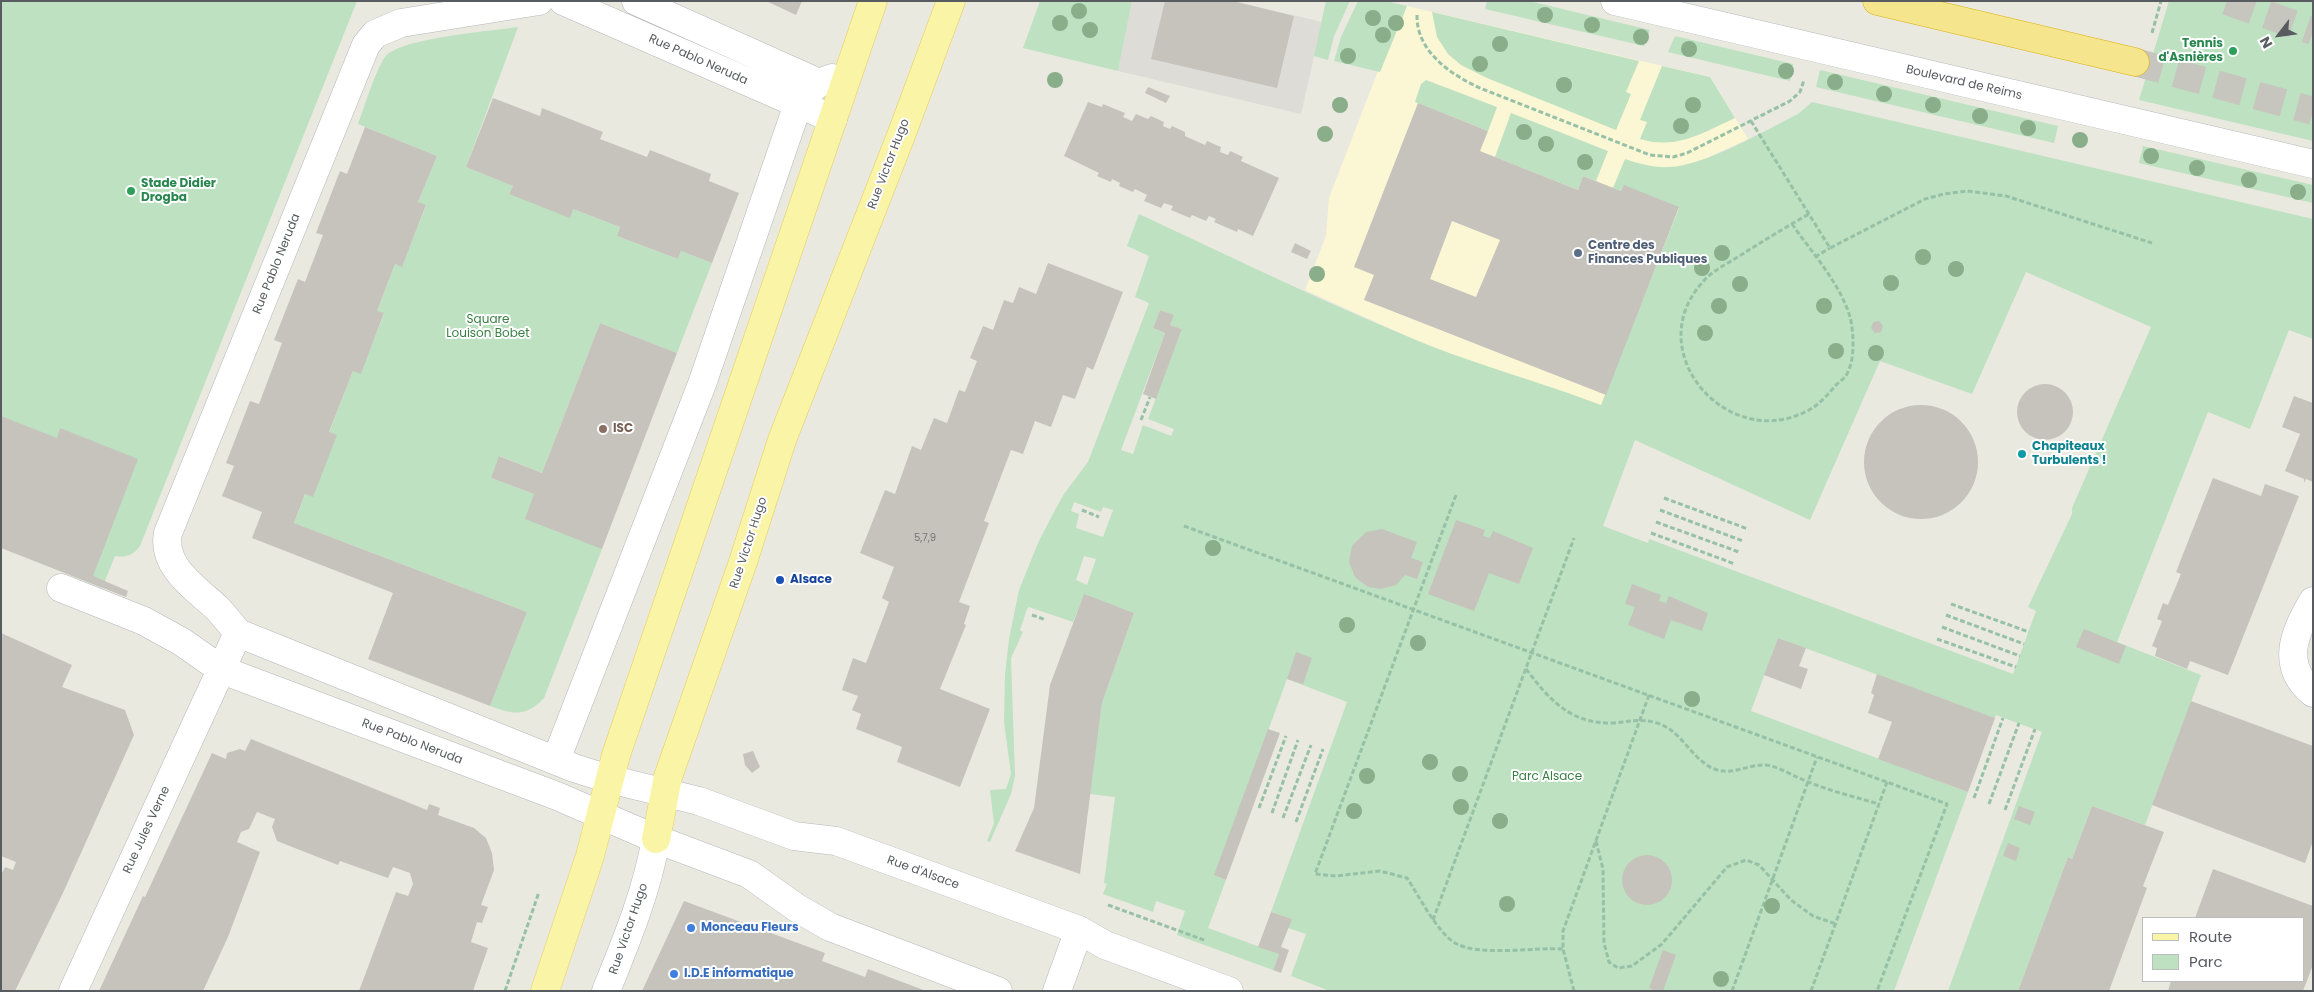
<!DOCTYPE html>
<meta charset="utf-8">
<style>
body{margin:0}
#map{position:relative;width:2314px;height:992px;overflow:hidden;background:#eae9df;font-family:Poppins,sans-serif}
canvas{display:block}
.frame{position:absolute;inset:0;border:2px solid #585b60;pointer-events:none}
.legend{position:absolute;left:2142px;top:917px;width:162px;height:65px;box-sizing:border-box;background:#fff;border:1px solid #bcbdbf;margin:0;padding:6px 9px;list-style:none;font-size:15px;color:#585b60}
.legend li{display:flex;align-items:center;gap:10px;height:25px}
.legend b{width:25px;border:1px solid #bcbdbf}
.north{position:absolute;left:2254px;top:10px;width:50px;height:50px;-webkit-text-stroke:4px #fff;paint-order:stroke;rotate:240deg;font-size:14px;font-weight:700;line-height:20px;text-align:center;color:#585b60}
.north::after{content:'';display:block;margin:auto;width:18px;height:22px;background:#585b60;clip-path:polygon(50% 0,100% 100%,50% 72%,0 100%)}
</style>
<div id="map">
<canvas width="2314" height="992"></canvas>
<div class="frame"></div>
<ul class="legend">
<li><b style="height:6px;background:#f9f4a6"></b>Route</li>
<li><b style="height:14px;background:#bde1c1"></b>Parc</li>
</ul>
<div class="north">N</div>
</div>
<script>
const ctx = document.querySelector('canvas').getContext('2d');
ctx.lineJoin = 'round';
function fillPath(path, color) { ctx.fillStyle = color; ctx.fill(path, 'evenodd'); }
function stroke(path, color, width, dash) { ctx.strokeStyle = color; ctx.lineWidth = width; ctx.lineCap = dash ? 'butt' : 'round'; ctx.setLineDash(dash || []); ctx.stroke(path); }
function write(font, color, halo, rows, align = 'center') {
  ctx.font = font + ' Poppins,sans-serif'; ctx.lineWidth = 4; ctx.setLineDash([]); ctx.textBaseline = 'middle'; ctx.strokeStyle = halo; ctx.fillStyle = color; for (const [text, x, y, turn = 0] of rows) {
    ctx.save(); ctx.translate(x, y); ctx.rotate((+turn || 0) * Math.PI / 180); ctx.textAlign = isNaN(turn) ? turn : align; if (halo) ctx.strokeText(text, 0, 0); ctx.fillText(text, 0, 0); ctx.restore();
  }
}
const commercial = new Path2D(`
 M1407 6 1710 77 1748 139 1711 156 1605 426 1305 290 1326 236 1329 198 1378 71 1380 72Z`);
const industrial = new Path2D(`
 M1132 1H1233L1322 22 1301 114 1118 71Z`);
const green = new Path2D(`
 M1 1H357L140 546C134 555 125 558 115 556L102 588 1 547Z
 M1040 1H1132L1118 71 1023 48Z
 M1326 1H1350L1334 36 1328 60 1314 56Z
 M1358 1H1386L1407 6 1380 72 1334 61 1341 37Z
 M1487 1H1529L1650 30 1644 46 1485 9Z
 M2169 1H2313V141L2139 100Z
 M1432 12 1639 61 1626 92 1631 94 1616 130 1487 78 1461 65 1448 54 1437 37Z
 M518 27 466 167 513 186 509 194 573 209 620 227 617 236 678 259 681 251 712 263 677 353 600 323 542 473 500 456 491 478 534 494 602 549 544 698C525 718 513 714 490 706L527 612 294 523 353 371 361 373 384 314 377 311 395 264 402 266 426 206 418 202 437 156 358 124C364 108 376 69 385 57 399 38 492 31 518 27Z
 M1675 36 1793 64 1790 81 1668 52Z
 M1662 66 1710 77 1735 118C1702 133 1677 150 1640 139L1647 122 1640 120Z
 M1820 70 2058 126 2054 143 1816 87Z
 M1426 80 1497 107 1488 131 1415 102 1421 84Z
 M1812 102 2313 219V339L2289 330 2250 429 2208 412 2117 642 2201 675 2148 817 2145 825 2092 806 2072 859 2068 857 2018 991H1948L2042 732 1996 715 1995 718 1778 638 1751 711 1968 792 1894 991H1330L1291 976 1306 934 1288 928 1291 919 1271 912 1347 702 1287 679 1215 875 1226 880 1208 928 1279 954 1273 970 1177 935 1185 911 1156 901 1153 912 1103 894 1107 884 1104 883 1115 797 1090 794 1102 703 1134 613 1084 595 1073 622 1029 607 1027 609 1020 630 1023 632 1011 658 1015 776 1011 794 990 842 987 841 994 823 990 790 1006 789 1011 774 1004 722 1005 675 1009 639 1019 590 1038 543 1055 510 1064 494 1088 462 1149 303 1135 297 1149 256 1127 246 1139 214C1227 255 1315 298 1404 335 1468 363 1536 380 1601 405L1679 208 1624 186 1621 191 1613 188 1625 159C1640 164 1654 168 1670 167 1704 166 1766 130 1798 114ZM2026 272 2151 327 2072 508V514L2028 607 2036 611 2013 674 1649 539 1648 543 1603 526 1635 440 1810 520 1880 361 1972 394ZM1160 310 1173 315 1170 325 1182 329 1148 419 1174 429 1171 436 1143 425 1133 454 1121 450 1165 333 1153 328ZM1074 502 1101 512 1103 507 1113 510 1103 537 1076 528 1079 514 1071 511ZM1084 556 1096 559 1087 585 1076 580Z
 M1511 113 1608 151 1596 181 1583 176 1578 190 1495 157Z
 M2143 146 2313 185V203L2139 163Z`);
const building = new Path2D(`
 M766 1H802L796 15Z
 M1165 1H1233L1294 16 1277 88 1151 59Z
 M1148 87 1170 96 1166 103 1145 93Z
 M493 98 540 116 542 108 603 132 600 139 647 157 650 150 711 174 709 181 739 193 712 263 681 251 678 259 617 236 620 227 573 209 570 218 509 194 513 186 466 167Z
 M1088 102 1102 107 1103 104 1125 113 1123 117 1132 121 1136 114 1148 119 1151 116 1164 122 1163 126 1170 129 1172 126 1185 132V136L1205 145 1207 141 1221 147 1220 152 1228 155 1230 151 1243 157 1241 161 1279 178 1253 236 1238 229 1237 232 1214 222 1216 219 1209 216 1206 221 1192 215 1190 218 1171 210 1173 206 1164 203 1161 208 1144 201 1147 195 1135 189 1133 192 1119 186 1120 183 1112 179 1111 182 1097 176 1099 173 1064 156Z
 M1418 103 1488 131 1480 151 1578 190 1583 176 1621 191 1624 185 1679 207 1606 395 1364 300 1374 275 1354 267ZM1452 221 1500 240 1476 297 1430 279Z
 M365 127 437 156 418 202 426 205 402 267 395 264 377 311 384 313 361 374 353 371 329 432 337 435 313 497 305 494 294 523 527 612 490 706 368 659 393 593 252 538 262 512 222 496 234 466 226 463 250 401 259 404 282 343 274 340 298 279 305 282 323 235 316 233 340 171 347 174Z
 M1295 243 1311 251 1307 259 1291 252Z
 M1048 263 1123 292 1093 370 1087 367 1075 399 1063 395 1051 427 1035 421 1023 454 1011 450 984 521 989 523 959 602 970 606 964 624 966 625 940 689 990 709 960 787 897 762 902 747 856 729 861 714 852 710 858 696 842 690 853 658 866 663 889 602 882 598 894 567 860 553 885 490 895 494 912 446 921 450 934 418 947 423 959 390 965 392 977 361 970 358 983 326 993 330 1004 300 1013 303 1019 287 1036 294Z
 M1160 310 1174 315 1170 325 1182 329 1156 399 1143 394 1165 333 1153 328Z
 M1879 321 1883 326 1881 332 1875 333 1871 328 1873 322Z
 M600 323 677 353 602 549 525 519 534 494 491 478 499 456 542 473Z
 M2017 412a28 28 0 1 1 56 0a28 28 0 1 1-56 0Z
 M2294 396 2313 403V482L2306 479 2304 483V479L2285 471 2300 434 2282 427Z
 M1864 462a57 57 0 1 1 114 0a57 57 0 1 1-114 0Z
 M1 416 57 438 60 428 138 459 93 576 128 591 126 597 1 548Z
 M2213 478 2261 496 2265 484 2299 496 2228 675 2190 661 2187 669 2155 656 2157 648 2152 646 2162 621 2157 619 2163 603 2168 605 2181 574 2176 572Z
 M1456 520 1485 530 1483 536 1490 538 1493 531 1533 548 1519 584 1489 573 1474 611 1428 594Z
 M1382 529 1417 542 1411 558 1423 562 1417 579 1405 575 1396 585 1381 589 1368 587 1355 577 1349 562 1352 546 1366 532Z
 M1632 584 1661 595 1659 601 1666 603 1669 596 1708 613 1702 631 1671 620 1664 639 1628 625 1635 607 1625 604Z
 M1084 594 1134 613 1102 703 1080 874 1015 851 1034 808 1050 685Z
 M2084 629 2126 646 2119 664 2076 647Z
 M1 633 72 665 62 687 125 710 134 735 63 893 15 991H1V875L5 867 13 870 16 862 1 856Z
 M1778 638 1806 648 1799 666 1808 669 1801 689 1764 675Z
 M1296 652 1312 658 1303 684 1287 679Z
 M1877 674 1995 718 1968 792 1878 759 1892 722 1868 713 1874 695 1871 693Z
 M2191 701 2313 746V841L2305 863 2152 805Z
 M1268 729 1280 733 1226 880 1214 875Z
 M251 739 427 810 429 804 440 808 438 815 474 828 486 838 492 853 494 870 481 905 488 907 482 923 477 922 471 942 488 948 473 991H359L396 892 408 896 413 884 410 873 393 867 388 878 340 861 338 865 277 841 272 827 275 819 257 812 249 829 241 832 237 842 260 852 228 937 203 991H99L143 896 145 897 212 753 226 759 227 753 240 749 245 751Z
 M753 751 760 767 752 773 745 765 743 754Z
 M2019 806 2035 812 2030 825 2014 819Z
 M2092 806 2164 832 2143 886 2147 888 2109 991H2018L2068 857 2072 859Z
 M2008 843 2020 848 2016 861 2003 856Z
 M1622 880a25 25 0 1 1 50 0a25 25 0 1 1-50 0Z
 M2213 869 2313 906V965L2303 991H2168L2171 981H2303V918H2195Z
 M684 901 825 953 822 961 865 977 868 969 926 991H642Z
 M1271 912 1292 919 1281 947 1289 950 1281 973 1273 970 1279 954 1258 947Z
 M1663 950 1676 955 1663 991H1656L1649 988Z`);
const highwayTunnel = new Path2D(`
 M2227 1 2313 31
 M2135 62 2313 111`);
const path = new Path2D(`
 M1417 15C1416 51 1451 75 1480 88L1650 155 1673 157 1687 153 1790 101 1800 92 1804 80
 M2152 33 2161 1
 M1751 121 1830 248 1925 199 1944 194 1967 191 2006 196 2152 243
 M1792 224C1812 253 1840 283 1850 317 1854 332 1856 367 1843 379 1841 381 1839 382 1837 384 1827 395 1818 407 1803 413 1725 449 1642 352 1701 284 1711 271 1727 264 1741 255 1763 241 1786 227 1809 214
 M1815 257 1830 248
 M1141 420 1150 397
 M1456 495 1315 874 1336 876 1380 871 1407 878C1419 896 1437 932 1455 943 1479 957 1534 947 1563 949
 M1664 498 1748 529
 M1082 510 1099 517
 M1660 510 1743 541
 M1656 522 1739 552
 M1184 526 1947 804 1877 991
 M1651 533 1735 564
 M1951 604 2029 632
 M1032 615 1046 620
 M1946 615 2024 644
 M1942 627 2020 656
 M1937 639 2016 667
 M1526 669C1549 699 1570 724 1612 723 1628 722 1641 718 1657 723 1681 730 1690 757 1712 768 1733 778 1751 761 1771 766 1783 769 1795 777 1806 781 1830 791 1855 797 1879 804
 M1974 798 2003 718
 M1989 804 2019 723
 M1259 808 1286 736
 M2005 810 2035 729
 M1272 813 1298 740
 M1283 818 1311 745
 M1296 822 1323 749
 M1596 841 1603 869 1604 943 1609 962 1618 968 1632 966 1662 944 1727 867 1746 860 1759 865 1791 900 1813 916 1836 924
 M1108 905 1204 940
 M1433 920 1574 538
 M505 991 539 892
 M1574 991 1563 949V931L1649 695
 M1732 991 1817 757
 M1811 991 1887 782`);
const minor = new Path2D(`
 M563 1 833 119
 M636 1 819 83 832 78
 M1615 1 2313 164
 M61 588 144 621 182 642 222 670 557 796 656 839 749 874 797 908 830 927 998 991
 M2313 601C2294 632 2280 666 2313 693
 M238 633 574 768 609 779 699 801 794 836 836 841 1079 930 1105 945 1229 991
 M556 760 702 384 798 104 804 95 819 83
 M73 991 238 633C232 625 225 617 218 609 197 589 161 567 168 533L366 45 375 34 401 23 539 1
 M606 991C626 942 647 891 656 839
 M1057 991 1079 930`);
const major = new Path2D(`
 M656 839 668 777 743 562 782 440 902 133 951 1
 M545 991 590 856 616 755 873 1`);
const highway = new Path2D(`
 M1877 1 2135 62`);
const trees = [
 [1079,11],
 [1545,15],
 [1373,18],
 [1060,23],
 [1396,23],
 [1592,25],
 [1090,30],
 [1383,35],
 [1641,37],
 [1500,44],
 [1689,49],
 [1348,56],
 [1480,64],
 [1786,71],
 [1055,80],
 [1835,82],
 [1564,85],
 [1884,94],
 [1340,105],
 [1693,105],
 [1933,105],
 [1980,116],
 [1681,126],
 [2028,128],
 [1524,132],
 [1325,134],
 [2080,140],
 [1546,144],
 [2151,156],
 [1585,162],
 [2197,168],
 [2249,180],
 [2298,192],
 [1722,253],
 [1923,257],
 [1702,268],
 [1956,269],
 [1317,274],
 [1891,283],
 [1740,284],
 [1719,306],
 [1824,306],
 [1705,333],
 [1836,351],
 [1876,353],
 [1213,548],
 [1347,625],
 [1418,643],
 [1692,699],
 [1430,762],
 [1460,774],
 [1367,776],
 [1461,807],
 [1354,811],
 [1500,821],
 [1507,904],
 [1772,906],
 [1721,979]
];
const markers = [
 [2233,51,5,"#2e9e5b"],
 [131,191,5,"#2e9e5b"],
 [1578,253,5,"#5c6f8a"],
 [603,429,5,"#8d6e63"],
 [2022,454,5,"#0f9aa8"],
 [780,580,5,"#1a4fb4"],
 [691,928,5,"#3f7fe0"],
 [674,974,5,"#3f7fe0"]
];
const numberNames = [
 ["5,7,9",925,538]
];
const leisureNames = [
 ["Tennis",2223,44],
 ["d'Asnières",2223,58],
 ["Stade Didier",141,184,"left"],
 ["Drogba",141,198,"left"]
];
const streetNames = [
 ["Rue Pablo Neruda",698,60,24],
 ["Boulevard de Reims",1964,83,13],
 ["Rue Victor Hugo",889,164,-69],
 ["Rue Pablo Neruda",277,264,-68],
 ["Rue Victor Hugo",749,543,-72],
 ["Rue Pablo Neruda",412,742,21],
 ["Rue Jules Verne",147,830,-65],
 ["Rue d'Alsace",923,873,20],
 ["Rue Victor Hugo",629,929,-71]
];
const serviceNames = [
 ["Centre des",1588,246],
 ["Finances Publiques",1588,260]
];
const parkNames = [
 ["Square",488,320],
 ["Louison Bobet",488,334],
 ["Parc Alsace",1547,777]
];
const educationNames = [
 ["ISC",613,429]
];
const cultureNames = [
 ["Chapiteaux",2032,447],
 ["Turbulents !",2032,461]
];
const transitNames = [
 ["Alsace",790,580]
];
const shopNames = [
 ["Monceau Fleurs",701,928],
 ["I.D.E informatique",684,974]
];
fillPath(commercial, '#fbf6d4');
fillPath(industrial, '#dedcd7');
fillPath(green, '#bde1c1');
fillPath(building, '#c6c3bd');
stroke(highwayTunnel, '#c6c6bf', 28, [28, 14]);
stroke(minor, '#b5b7bc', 29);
stroke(major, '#e7ce5c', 29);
stroke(highway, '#dbb00e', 29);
stroke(path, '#97c1a7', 3, [5, 2.5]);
stroke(minor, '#fff', 28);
stroke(major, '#f9f4a6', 28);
stroke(highway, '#f5e58c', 28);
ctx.fillStyle = '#89ae89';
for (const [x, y] of trees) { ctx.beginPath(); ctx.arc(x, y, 8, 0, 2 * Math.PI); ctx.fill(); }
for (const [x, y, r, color] of markers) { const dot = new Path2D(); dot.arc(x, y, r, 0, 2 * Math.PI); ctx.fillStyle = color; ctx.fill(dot); stroke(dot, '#fff', 2); }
write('10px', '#747577', null, numberNames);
write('bold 12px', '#27864d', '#fff', leisureNames, 'right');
write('12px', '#585b60', '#fff', streetNames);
write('bold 12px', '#4e5e75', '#fff', serviceNames, 'left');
write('12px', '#397e43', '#fff', parkNames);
write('bold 12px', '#785e54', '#fff', educationNames, 'left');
write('bold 12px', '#0d838f', '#fff', cultureNames, 'left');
write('bold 12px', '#164399', '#fff', transitNames, 'left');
write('bold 12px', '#366cbe', '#fff', shopNames, 'left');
</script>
